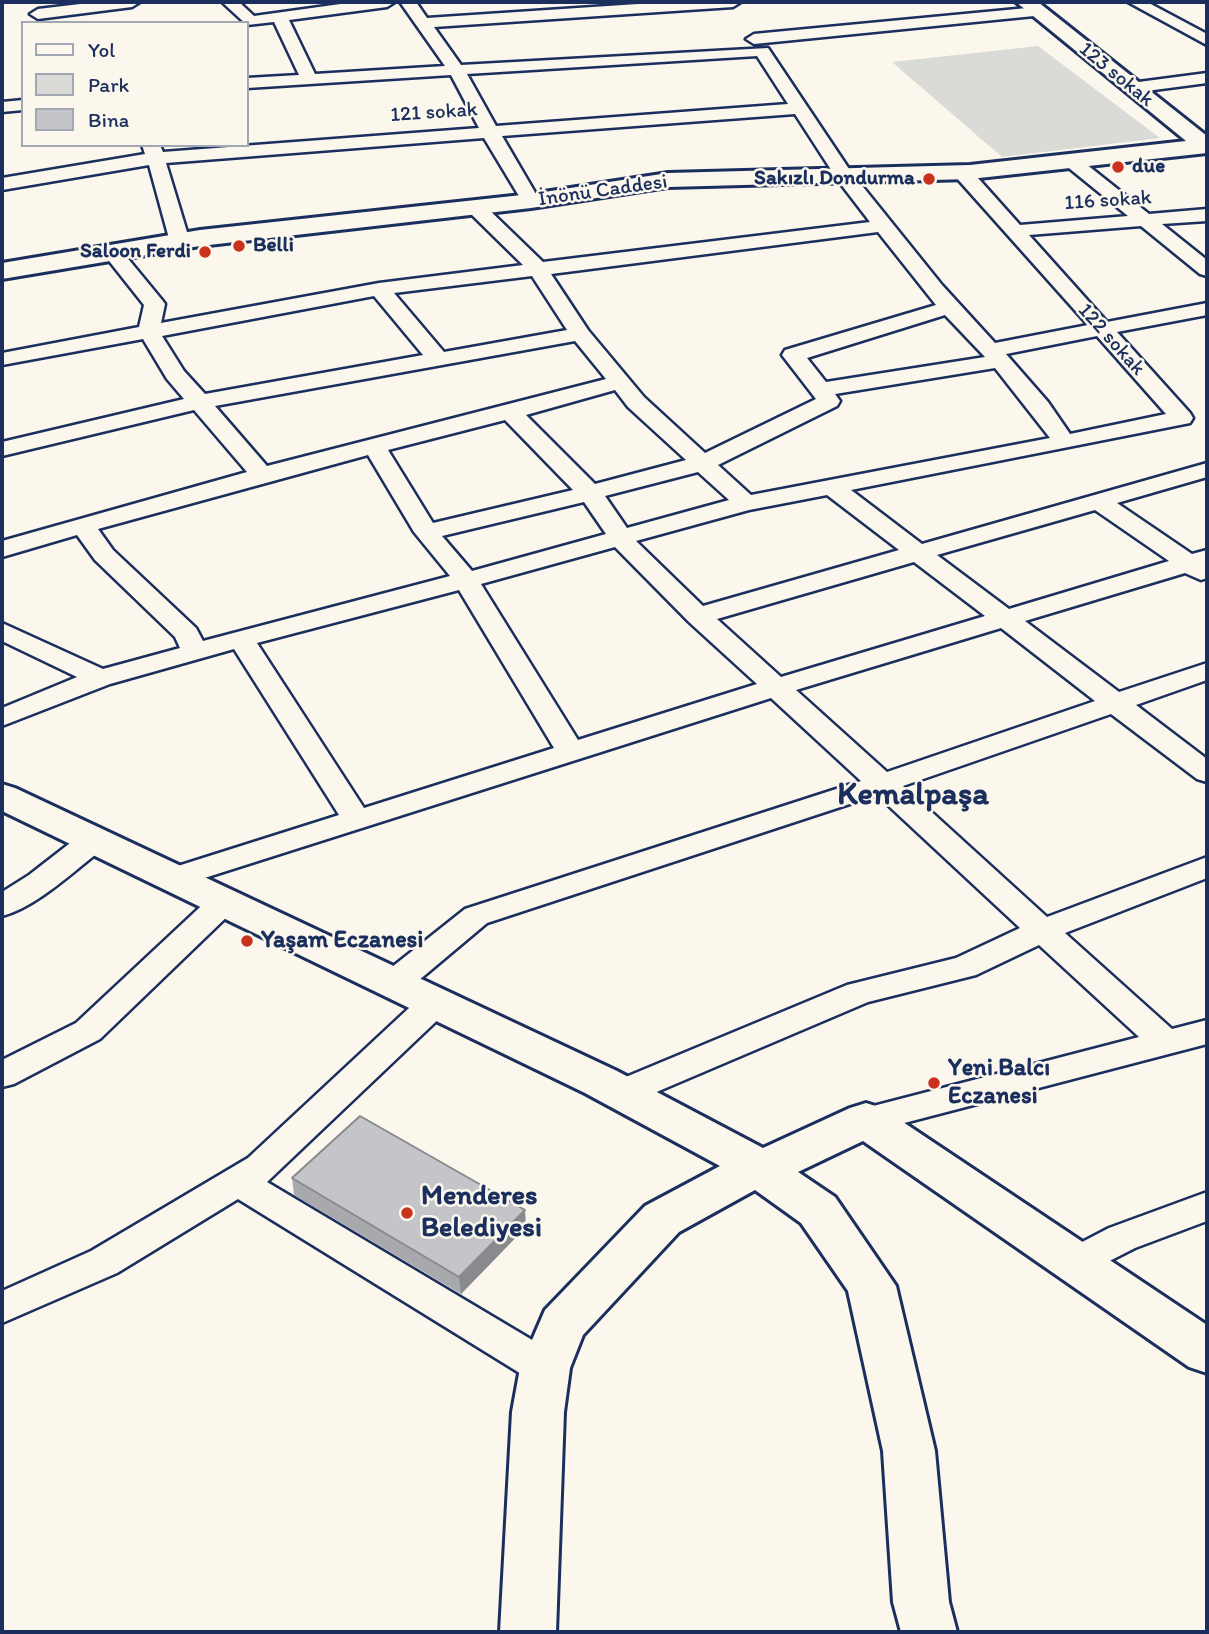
<!DOCTYPE html>
<meta charset="utf-8">
<style>
body{margin:0}
#map{position:relative;width:1209px;height:1634px;overflow:hidden;background:#fbf7ec;font-family:Itim,sans-serif}
canvas{display:block}
.frame{position:absolute;inset:0;border:4px solid #1b2f5e;pointer-events:none}
.legend{position:absolute;left:21px;top:21px;width:228px;height:126px;box-sizing:border-box;background:#fbf7ec;border:2px solid #a1a7b3;margin:0;padding:9px 12px;list-style:none;font-size:21px;color:#1b2f5e}
.legend li{display:flex;align-items:center;gap:14px;height:35px}
.legend b{width:35px;border:2px solid #a1a7b3}
</style>
<div id="map">
<canvas width="1209" height="1634"></canvas>
<div class="frame"></div>
<ul class="legend">
<li><b style="height:9px;background:#fbf7ec"></b>Yol</li>
<li><b style="height:19px;background:#dadad7"></b>Park</li>
<li><b style="height:19px;background:#c3c5c9"></b>Bina</li>
</ul>
</div>
<script>
const ctx = document.querySelector('canvas').getContext('2d');
ctx.lineJoin = 'round';
function fillPath(path, color) { ctx.fillStyle = color; ctx.fill(path, 'evenodd'); }
function stroke(path, color, width, dash) { ctx.strokeStyle = color; ctx.lineWidth = width; ctx.lineCap = dash ? 'butt' : 'round'; ctx.setLineDash(dash || []); ctx.stroke(path); }
function write(font, color, halo, rows, align = 'center') {
  ctx.font = font + ' Itim,sans-serif'; ctx.lineWidth = 5; ctx.setLineDash([]); ctx.textBaseline = 'middle'; ctx.strokeStyle = halo; ctx.fillStyle = color; for (const [text, x, y, turn = 0] of rows) {
    ctx.save(); ctx.translate(x, y); ctx.rotate((+turn || 0) * Math.PI / 180); ctx.textAlign = isNaN(turn) ? turn : align; if (halo) ctx.strokeText(text, 0, 0); ctx.fillText(text, 0, 0); ctx.restore();
  }
}
const green = new Path2D(`
 M1038 46 1160 138 1002 157 892 62Z`);
const street = new Path2D(`
 M97 2H140L132 7 38 19 30 14 38 9Z
 M222 2H239L254 16 355 2H395L387 7 289 20 315 74 445 66 400 2H416L427 18 668 2H741L733 7 434 27 461 65 768 48 851 172 942 285 995 343 1088 325 955 176 953 172 955 168H969L1020 225 1128 216 1064 164 1061 160 1070 155 1076 156 1149 214 1207 209V221L1162 224 1207 260V276L1200 274 1141 226 1029 235 1107 322 1207 303V315L1117 332 1190 413 1193 418 1190 423 851 490 922 544 1207 463V477L1117 503 1192 554 1207 550V578L1201 580 1185 573 1025 621 1119 692 1207 663V680L1136 705 1207 759V782L1197 779 1111 714 903 786 1047 917 1207 857V878L1065 933 1172 1029 1207 1020V1044L866 1133 854 1129 848 1120 854 1111 1139 1037 1039 945 976 975 868 1002 633 1102 621 1106 609 1102 604 1093 609 1084 847 985 956 958 1020 928 877 795 487 923 406 991 394 994 382 991 378 983 382 975 465 909 861 781 771 698 173 888 162 885 158 878 162 871 339 815 234 649 110 684 2 726V708L77 677 2 641V623L103 669 180 648 175 637 95 560 77 535 2 557V541L247 472 194 410 2 456V442L184 399 167 379 143 339 2 365V353L139 327 144 305 106 257 103 253 106 249H120L162 300 165 304 161 323 379 283 523 265 469 212 466 208 476 202 483 204 543 262 870 222 837 179 795 114 502 136 540 201 531 207 522 201 484 138 166 163 190 242 180 248 170 242 149 165 2 190V178L145 154 142 145H160L163 152 479 128 451 75 247 88V78L299 75 274 22 247 25ZM757 56 788 104 496 126 467 74ZM878 232 936 305 785 350 782 355 816 399 705 453 644 397 588 330 551 274ZM532 276 567 330 444 352 394 293ZM374 296 423 355 205 394 184 371 162 336ZM945 315 985 357 826 382 807 358ZM1097 336 1166 414 1070 434 1048 402 1006 354ZM575 341 606 379 267 466 215 406ZM995 368 1050 438 751 495 718 465 837 406 840 401 835 394ZM615 390 628 407 686 460 595 484 526 415ZM505 420 573 490 433 523 388 450ZM368 455 414 532 450 576 203 641 196 628 113 550 98 529ZM698 472 729 500 627 528 605 496ZM827 495 899 550 703 606 636 541 749 510ZM584 502 606 534 472 571 442 536ZM1095 510 1169 561 1009 609 937 555ZM615 547 689 622 757 684 578 740 481 584ZM914 562 985 616 781 677 717 619ZM459 590 554 748 364 808 257 643ZM1001 628 1095 701 887 772 796 690Z
 M1128 2H1147L1207 34V45Z
 M1038 7 1044 9 1046 12 1044 15 754 44 746 39 754 34Z
 M1207 73V83L1131 93 1122 88 1131 83Z
 M23 100V110L2 112V102Z
 M94 830 105 833 109 840 105 847C76 869 37 907 2 916V892L29 875 83 833Z
 M224 892 235 895 240 902 235 909 100 1039 14 1084 2 1087V1060L76 1023 213 895Z
 M435 991 447 995 451 1003 447 1011 267 1182 559 1356 565 1368 559 1380 545 1384 531 1380 238 1199 117 1273 2 1323V1291L91 1251 248 1158 423 995Z
 M1207 1192V1221L1135 1248 1076 1278 1063 1274 1057 1263 1063 1252 1109 1228Z`);
const secondary = new Path2D(`
 M1016 2H1038L1207 136V153L970 179 668 187 531 208 200 246 2 279V263L200 230 531 194 668 173 970 165 1186 141Z
 M2 784 15 788 617 1071 763 1148 850 1108 866 1103 882 1108 1207 1325V1373L1189 1367 863 1141 798 1172 835 1197 896 1286 935 1451 949 1602 957 1632H901L893 1602 883 1451 848 1291 801 1223 755 1190 679 1232 583 1335 570 1368 564 1412 556 1632H500L512 1412 520 1368 545 1310 645 1206 720 1166 585 1093 2 811Z`);
const wall = new Path2D(`
 M292 1178 526 1227 461 1294 294 1195Z`);
const shadedWall = new Path2D(`
 M525 1210 526 1227 461 1294 459 1277Z`);
const building = new Path2D(`
 M360 1116 525 1210 459 1277 292 1178Z`);
const markers = [
 [1118,167,7,"#c8321e"],
 [929,179,7,"#c8321e"],
 [239,246,7,"#c8321e"],
 [205,252,7,"#c8321e"],
 [247,941,7,"#c8321e"],
 [934,1083,7,"#c8321e"],
 [407,1213,7,"#c8321e"]
];
const farStreetnames = [
 ["123 sokak",1116,75,39],
 ["121 sokak",434,113,-4],
 ["İnönü Caddesi",603,191,-8],
 ["116 sokak",1108,201,-4],
 ["122 sokak",1111,340,48]
];
const farPoinames = [
 ["due",1132,167],
 ["Sakızlı Dondurma",915,179,"right"],
 ["Belli",253,246],
 ["Saloon Ferdi",191,252,"right"]
];
const poiNames = [
 ["Yaşam Eczanesi",261,941],
 ["Yeni Balcı",948,1069],
 ["Eczanesi",948,1097]
];
const nearPoinames = [
 ["Menderes",421,1197],
 ["Belediyesi",421,1229]
];
const districtNames = [
 ["Kemalpaşa",913,796]
];
fillPath(green, '#dadad7');
stroke(street, '#1b2f5e', 5);
stroke(secondary, '#1b2f5e', 6);
fillPath(street, '#fbf7ec');
fillPath(secondary, '#fbf7ec');
fillPath(wall, '#a8a9ad');
fillPath(shadedWall, '#888a8d');
fillPath(building, '#c3c5c9');
stroke(building, '#888a8d', 2);
for (const [x, y, r, color] of markers) { const dot = new Path2D(); dot.arc(x, y, r, 0, 2 * Math.PI); ctx.fillStyle = color; ctx.fill(dot); stroke(dot, '#fbf7ec', 2.5); }
write('21px', '#1b2f5e', '#fbf7ec', farStreetnames);
write('bold 21px', '#1b2f5e', '#fbf7ec', farPoinames, 'left');
write('bold 24px', '#1b2f5e', '#fbf7ec', poiNames, 'left');
write('bold 28px', '#1b2f5e', '#fbf7ec', nearPoinames, 'left');
write('bold 32px', '#1b2f5e', '#fbf7ec', districtNames);
</script>
